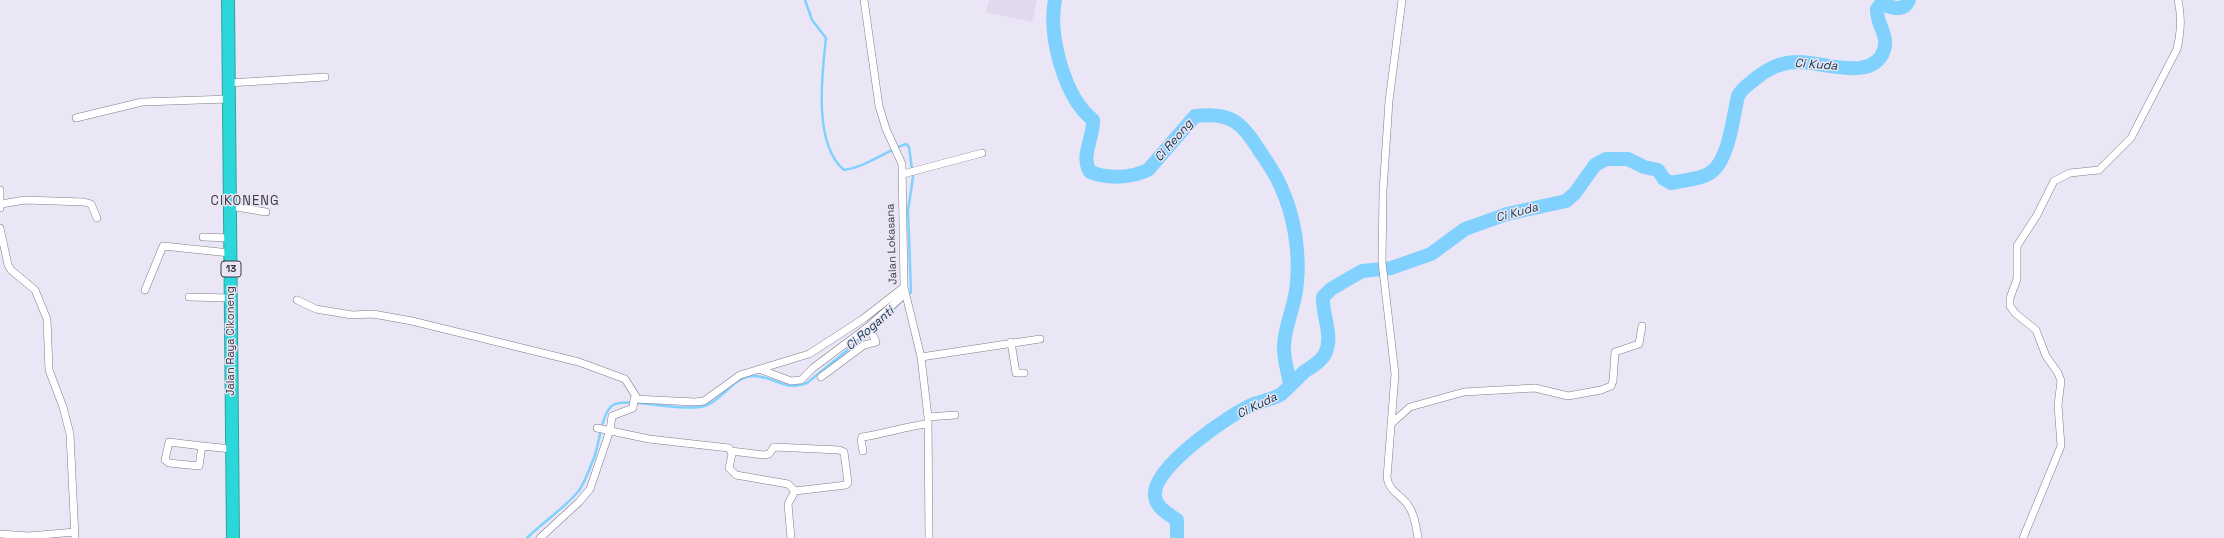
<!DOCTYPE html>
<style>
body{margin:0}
canvas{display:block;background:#ebe6f5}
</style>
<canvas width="2224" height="538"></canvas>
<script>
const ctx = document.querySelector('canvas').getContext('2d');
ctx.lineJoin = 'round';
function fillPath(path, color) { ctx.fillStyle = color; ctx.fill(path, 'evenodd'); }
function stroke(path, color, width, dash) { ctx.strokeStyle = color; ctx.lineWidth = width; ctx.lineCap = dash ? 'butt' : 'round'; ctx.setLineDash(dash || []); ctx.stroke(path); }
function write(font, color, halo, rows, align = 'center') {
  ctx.font = font + ' "Space Grotesk",sans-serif'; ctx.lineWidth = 3; ctx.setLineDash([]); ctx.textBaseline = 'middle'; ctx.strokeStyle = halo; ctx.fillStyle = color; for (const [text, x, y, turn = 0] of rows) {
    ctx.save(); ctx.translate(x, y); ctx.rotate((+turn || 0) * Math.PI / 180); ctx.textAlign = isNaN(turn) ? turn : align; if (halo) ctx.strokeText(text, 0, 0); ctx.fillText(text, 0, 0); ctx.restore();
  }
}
const built = new Path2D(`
 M989 0H1037L1032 22 986 12Z`);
const stream = new Path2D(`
 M527 538C542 523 562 510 577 493 585 484 589 469 594 458 599 445 602 411 613 405 629 396 685 414 707 405 724 398 735 375 755 376 775 377 787 392 807 383L866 335 911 292 908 211 913 177 909 147 906 144C884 152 868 166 844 170 813 144 822 74 826 38L812 20 805 0`);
const river = new Path2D(`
 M1055 0C1048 35 1064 97 1093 120 1094 138 1080 155 1090 172 1108 179 1131 178 1148 170L1195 116C1230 112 1241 121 1259 150 1267 162 1276 174 1281 187 1294 215 1300 252 1297 282 1296 304 1285 324 1284 345 1283 357 1288 372 1290 384
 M1177 538V520C1169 514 1156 508 1155 496 1151 468 1230 414 1254 404 1263 401 1272 399 1280 395 1283 393 1299 377 1304 372 1311 367 1321 362 1325 354 1334 336 1322 316 1323 297L1331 289 1362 271 1391 268 1431 254 1465 229 1507 214 1566 201 1575 193 1595 165 1606 159H1628L1644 167 1658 170 1664 179 1671 183C1683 180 1699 180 1710 173 1729 161 1733 117 1738 96 1742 88 1749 84 1755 79 1767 69 1782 62 1797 62 1822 61 1873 83 1884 50 1889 35 1876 24 1877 9L1881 4C1892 7 1903 13 1909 0`);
const street = new Path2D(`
 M864 0 879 106 886 129 902 164 904 287 921 357 928 417 929 538
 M1402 0 1389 101 1383 191 1382 262 1395 374 1387 478C1389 491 1401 495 1408 505 1415 515 1416 527 1418 538
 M229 83 325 77
 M76 118 142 102 229 99
 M903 174 982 153
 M0 190V208
 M1 204 25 200 84 202 91 204 97 218
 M230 206 266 212
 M0 228 8 265 11 270 35 290 47 319 49 370 63 407 70 434 75 538
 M203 237 230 238
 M145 290 163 246 230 253
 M189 297 231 298
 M297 300 316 309 352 315 373 314 412 321 579 362 625 379 637 398
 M1011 342 1016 373H1024
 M921 357 1040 339
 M759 369 791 381 801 380 813 368 869 326 905 294
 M821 377 864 345 876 342 869 326
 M928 417 955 415
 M1391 424 1410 407 1464 392 1535 388 1568 396 1601 390 1611 386 1613 381 1615 352 1639 344 1642 326
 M597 428 649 439 729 448 732 454 729 468 736 475 788 484 795 491 788 504 791 538
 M202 446 169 442 165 460 169 463 199 466 202 446 232 449
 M731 451 764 455 769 454 774 447 839 450 844 452 848 483 846 485 795 491
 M863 451 861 440 862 437C885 434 905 426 928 424
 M0 534 29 536 75 532
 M540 538 579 502 590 489 610 430 612 416 633 408 634 399 695 402 704 401 740 375 809 354 863 319 904 287
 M2023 538 2061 446 2058 405 2061 381 2058 373 2046 356 2036 330 2015 313 2010 306V298L2017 279V246L2037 215 2054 181 2070 173 2099 170 2131 138 2177 49C2181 32 2182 17 2178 0`);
const highway = new Path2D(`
 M228 0 233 538`);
const shields = [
 [231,269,20]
];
const shieldNames = [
 ["13",231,269]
];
const streetNames = [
 ["Jalan Lokasana",892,244,-92],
 ["Jalan Raya Cikoneng",231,341,-90]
];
const waterNames = [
 ["Ci Kuda",1816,65,4],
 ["Ci Reong",1174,141,-49],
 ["Ci Kuda",1517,213,-15],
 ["Ci Roganti",870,329,-41],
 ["Ci Kuda",1257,406,-26]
];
const quarterNames = [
 ["CIKONENG",245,201]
];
fillPath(built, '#e1daef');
stroke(stream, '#81d1fe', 2.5);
stroke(river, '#81d1fe', 14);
stroke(street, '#807b88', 8);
stroke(highway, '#32a0a4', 14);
stroke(street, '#fff', 7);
stroke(highway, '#2cd7da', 12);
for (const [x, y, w] of shields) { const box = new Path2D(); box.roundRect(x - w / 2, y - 8, w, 16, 3); ctx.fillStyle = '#ebe6f5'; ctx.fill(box); stroke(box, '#3c3a3f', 1); }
write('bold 10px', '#3c3a3f', null, shieldNames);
write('11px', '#3c3a3f', '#ebe6f5', streetNames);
write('italic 12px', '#0f3446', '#ebe6f5', waterNames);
ctx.letterSpacing = '1px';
write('13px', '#3b3743', '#ebe6f5', quarterNames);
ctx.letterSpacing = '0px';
</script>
